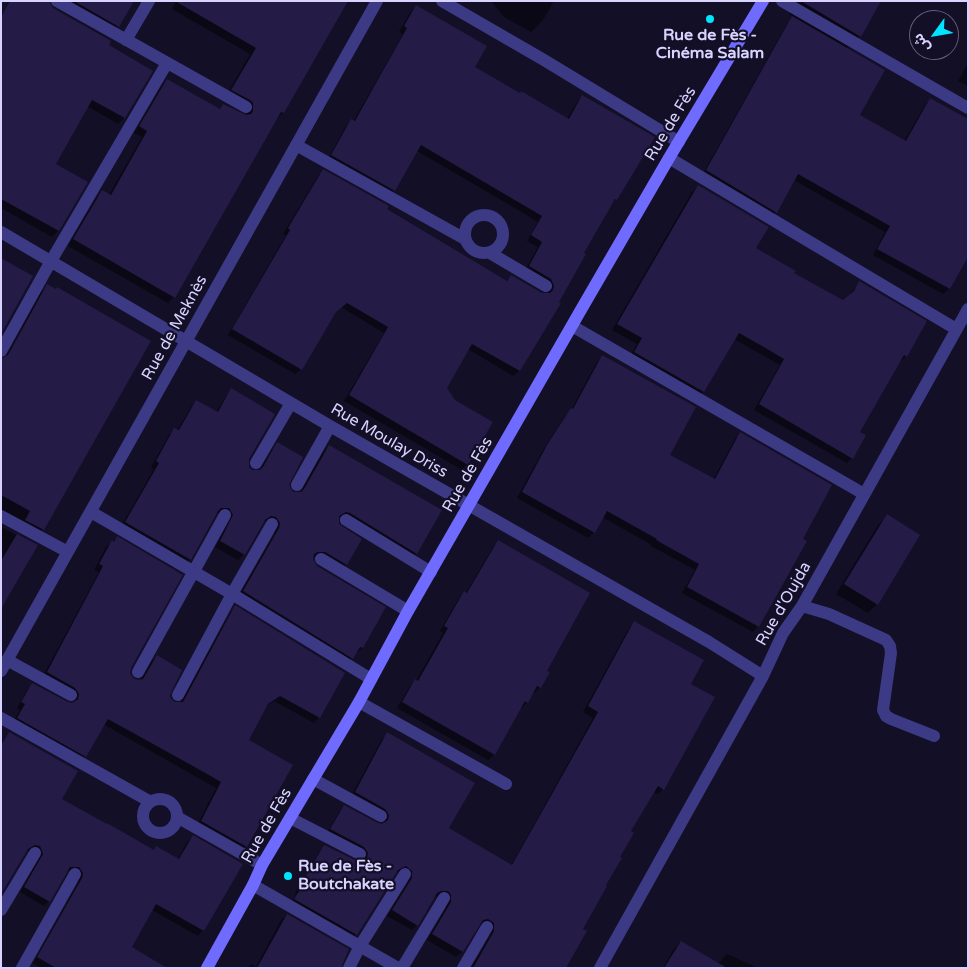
<!DOCTYPE html>
<meta charset="utf-8">
<style>
body{margin:0}
#map{position:relative;width:969px;height:969px;overflow:hidden;background:#130f26;font-family:"Varela Round","Noto Sans Arabic",sans-serif}
canvas{display:block}
.frame{position:absolute;inset:0;border:2px solid #d9d4ff;pointer-events:none}
.north{position:absolute;left:909px;top:10px;width:50px;height:50px;box-sizing:border-box;background:#130f26;border:1px solid #625e7d;border-radius:50%;rotate:238deg;font-size:14px;font-weight:700;line-height:20px;text-align:center;color:#d9d4ff}
.north::after{content:'';display:block;margin:auto;width:18px;height:22px;background:#00e5ff;clip-path:polygon(50% 0,100% 100%,50% 72%,0 100%)}
</style>
<div id="map">
<canvas width="969" height="969"></canvas>
<div class="frame"></div>
<div class="north">ش</div>
</div>
<script>
const ctx = document.querySelector('canvas').getContext('2d');
ctx.lineJoin = 'round';
function fillPath(path, color) { ctx.fillStyle = color; ctx.fill(path, 'evenodd'); }
function stroke(path, color, width, dash) { ctx.strokeStyle = color; ctx.lineWidth = width; ctx.lineCap = dash ? 'butt' : 'round'; ctx.setLineDash(dash || []); ctx.stroke(path); }
function write(font, color, halo, rows, align = 'center') {
  ctx.font = font + ' "Varela Round",sans-serif'; ctx.lineWidth = 4.5; ctx.setLineDash([]); ctx.textBaseline = 'middle'; ctx.strokeStyle = halo; ctx.fillStyle = color; for (const [text, x, y, turn = 0] of rows) {
    ctx.save(); ctx.translate(x, y); ctx.rotate((+turn || 0) * Math.PI / 180); ctx.textAlign = isNaN(turn) ? turn : align; if (halo) ctx.strokeText(text, 0, 0); ctx.fillText(text, 0, 0); ctx.restore();
  }
}
const shadow = new Path2D(`
 M10 1H49L52 9 107 46 124 118 118 124 87 106 54 165 86 183 58 231 52 237 1 208V16Z
 M58 1H132L118 26 112 32Z
 M176 1H347L283 113 277 119 276 118 174 297 168 303 68 246 96 198 102 192 109 195 142 137 134 133 161 87 167 80 219 109 224 105 247 116V110L226 96 250 54 172 9Z
 M491 1H554L543 20 531 32 504 17Z
 M792 1H879L860 36 847 49 858 116 904 142 925 105 930 99 968 255 949 289 943 294 873 255 885 232 794 180 776 212 770 218 701 177 787 24 793 17 789 14 795 4Z
 M417 6 473 67 567 119 577 102 583 97 616 199 611 204 583 253 557 302 559 304 519 371 513 376 468 349 445 388 467 464 462 470 344 401 384 333 341 307 333 313 301 369 295 374 228 335 286 235 283 234 318 176 323 171 385 210 506 281 511 276 545 295 549 293 545 285 524 272 538 247 527 241 538 222 508 204 417 151 394 190 389 195 327 161 346 126 352 121 353 122 403 34 399 32 411 11Z
 M968 63V86L958 81Z
 M698 186 755 249 793 274 843 302 860 282 906 356 900 362 899 361 858 432 852 458 847 463 754 410 780 365 734 339 703 392 697 397 629 358 637 344 612 330 692 192Z
 M48 286 43 529 37 535 1 516V360L5 359 41 292Z
 M603 356 668 455 713 480 735 439 741 434 801 540 758 626 753 632 682 593 695 570 651 546 652 545 602 517 594 532 588 538 517 498 542 452 566 415 571 410 597 362Z
 M231 390 248 458 247 464 252 472 259 471 272 450 278 444 288 481 289 489 293 494 300 493 323 452 329 446 416 553 410 559 344 518 339 517 338 518 346 565 341 570 319 557H312V560L316 567 384 608 362 648 346 663 238 597 274 535V526L270 522 265 521 262 523 244 554 238 560 215 547 228 522 224 513H215L190 560 184 565 120 528 154 469 151 467 169 435 175 429 177 431 191 407 196 401 216 413 226 396Z
 M887 516 919 535 877 604 868 613 836 594 878 525Z
 M1 527 36 546 1 606Z
 M117 538 130 668 129 673 133 680 140 681 151 662 157 657 170 700 174 704 180 703 230 613 235 607 319 717 314 723 274 701 266 706 247 740 291 765 246 846 240 852 196 827 216 788 103 724 85 756 80 761 12 724 20 710 17 708 27 690 33 685 67 703 73 704 74 700 70 694 42 678 99 572 94 570 106 547Z
 M498 542 546 671 548 673 540 687 534 693 533 692 527 702 522 708 520 707 494 755 488 760 397 708 410 686 415 680 416 681 443 633 440 631 459 598 464 592 466 593 493 547Z
 M634 622 689 684 663 789 658 794 653 792 630 832 581 929 564 968H471L489 937V929L486 925H478L462 952 456 957 427 940 446 908V900L439 895 434 897 417 925 412 930 387 916 407 884V876L400 871 394 873 356 934 351 940 290 905 296 894 295 893 319 852 324 846 356 863 362 862 363 859 326 835 339 812 344 807 377 825 384 824V821L350 798 382 739 388 733 447 828 511 866 593 718 583 712 629 628Z
 M9 733 61 799 153 851 156 847 178 859 187 842 193 837 203 930 198 936 152 910 130 947 165 968H41L33 963 77 885 78 879 74 872 68 871 65 873 49 901 44 906 20 892 38 860 34 851H25L1 891V743Z
 M287 915 340 968H248L251 964 256 967 281 920Z
 M681 942 718 964 727 954 758 968H663L673 950Z`);
const building = new Path2D(`
 M10 1H49L53 8 111 41 109 45 153 71 125 118 92 100 56 164 88 182 59 231 1 199V17Z
 M74 1H134L119 27Z
 M175 1H348L284 113 281 112 175 298 73 239 102 190 111 195 147 131 139 126 167 79 220 109 223 104 246 115 251 114 253 111V103L250 100 231 90 256 48Z
 M801 1H881L861 37Z
 M416 5 487 46 475 67 520 93 521 91 569 119 582 95 655 137 617 200 615 199 584 253 586 254 559 302 561 303 520 371 472 344 447 388 455 400 493 422 468 465 349 395 388 327 347 303 336 312 302 370 232 329 290 230 288 228 323 169 389 206 387 209 507 281 511 275 542 293H550L553 290 554 286 551 279 529 266 542 242 531 235 542 216 421 145 395 191 331 155 351 119 355 121 381 74 407 28 404 26Z
 M792 16 885 70 860 115 906 141 930 98 968 119V257L950 289 877 249 890 226 798 174 777 213 706 170Z
 M698 185 769 227 756 248 796 271 794 273 843 300 854 291 859 281 927 321 907 357 904 355 860 432 866 435 853 459 759 404 784 359 762 346 739 333 704 392 634 352 642 338 617 324Z
 M1 258 33 276 1 334Z
 M47 284 56 289 57 287 151 341 44 530 25 520 30 511 1 495V359L8 355Z
 M602 355 696 407 670 455 715 479 740 432 832 485 803 539 807 541 759 627 687 587 699 564 656 540 657 539 607 511 595 533 522 492 547 445 571 408 573 409Z
 M231 388 275 414 249 459V467L252 470H260L263 467 277 442 303 457 289 485 293 492H301L304 489 329 445 442 510 417 554 350 513 346 512 339 516V524L362 539 347 565 325 552H318L314 554 313 559 317 566 386 607 363 648 360 647 353 659 243 591 279 528 280 523 276 517 271 516 265 520 245 555 220 541 233 515 229 508H221L218 511 191 560 125 522 159 463 156 461 174 428 179 430 196 400 218 412Z
 M887 514 920 535 878 605 844 584Z
 M17 534 38 545 1 609V561Z
 M117 536 183 575 131 668 130 673 134 679 139 680 143 679 157 655 182 670 170 695 171 699 175 702H183L235 605 345 673 320 718 280 696 268 704 249 740 293 765 247 847 201 821 221 782 200 770 108 719 86 757 17 718 25 704 21 702 32 683 68 702 72 703 78 699 79 694 75 688 47 672 103 566 99 564 112 540 114 542Z
 M498 540 590 593 547 671 550 672 541 688 537 686 528 703 525 701 495 755 402 702 415 679 418 681 448 628 444 626 464 591 467 593Z
 M634 621 704 660 691 684 715 697 664 790 658 786 631 831 634 833 620 857 622 858 606 885 607 886 583 929 587 931 566 968H473L494 931V923L488 919 483 920 463 952 432 934 451 902V895L448 891H441L437 893 418 926 392 910 412 878V871L406 866 398 870 357 935 294 899 301 888 299 887 324 845 357 861H364L367 858 368 853 364 847 330 829 344 805 378 823 382 824 388 820 389 815 385 809 355 792 387 732 475 783 449 828 512 865 598 712 588 706Z
 M9 732 78 771 62 799 107 824V823L154 850 156 846 179 859 193 835 243 864 204 931 156 904 132 947 167 968H56L37 957 82 878 83 873 79 867H70L50 902 24 887 43 854 40 846 35 845 28 849 1 894V745Z
 M287 914 349 949 341 968H257Z
 M681 941 727 968H664Z`);
const street = new Path2D(`
 M57 1 246 107
 M442 1 544 60 679 142
 M782 1 968 108
 M126 40 149 1
 M296 145 465 239
 M669 158 956 329
 M465 234a19 19 0 1 1 38 0a19 19 0 1 1-38 0Z
 M1 232 330 426 709 642 763 676
 M490 253 546 286
 M572 326 864 494
 M1 351 51 261 167 63
 M256 463 291 403
 M297 485 330 426
 M91 512 232 594 371 679
 M1 516 68 552
 M346 520 431 572
 M321 559 408 611
 M802 606 829 614 886 640 890 646 891 653 883 710 886 716 891 719 934 736
 M7 660 71 695
 M1 671 377 1
 M138 672 225 515
 M178 695 232 594 272 524
 M359 702 506 784
 M1 718 149 801
 M313 779 381 816
 M143 816a17 17 0 1 1 34 0a17 17 0 1 1-34 0Z
 M177 817 262 865
 M290 818 360 854
 M253 885 398 968
 M1 910 35 853
 M22 968 75 874
 M349 968 360 946 405 874
 M402 968 444 898
 M463 968 487 927
 M600 968 763 676 783 633 802 606 968 309`);
const secondary = new Path2D(`
 M207 968 253 885 262 865 359 702 408 611 582 308 669 158 763 1`);
const markers = [
 [710,19,5,"#00e5ff"],
 [288,876,5,"#00e5ff"]
];
const poiNames = [
 ["Rue de Fès -",710,36],
 ["Cinéma Salam",710,54],
 ["Rue de Fès -",298,867,"left"],
 ["Boutchakate",298,885,"left"]
];
const streetNames = [
 ["Rue de Fès",671,124,-59],
 ["Rue de Meknès",175,328,-61],
 ["Rue Moulay Driss",389,441,30],
 ["Rue de Fès",468,475,-60],
 ["Rue d'Oujda",784,604,-60],
 ["Rue de Fès",267,826,-60]
];
fillPath(shadow, '#0007');
fillPath(building, '#241b47');
stroke(street, '#3d3a85', 12);
stroke(secondary, '#6f6bff', 12);
for (const [x, y, r, color] of markers) { const dot = new Path2D(); dot.arc(x, y, r, 0, 2 * Math.PI); ctx.fillStyle = color; ctx.fill(dot); stroke(dot, '#130f26', 2); }
write('bold 16px', '#d9d4ff', '#130f26', poiNames);
write('16px', '#d9d4ff', '#130f26', streetNames);
</script>
